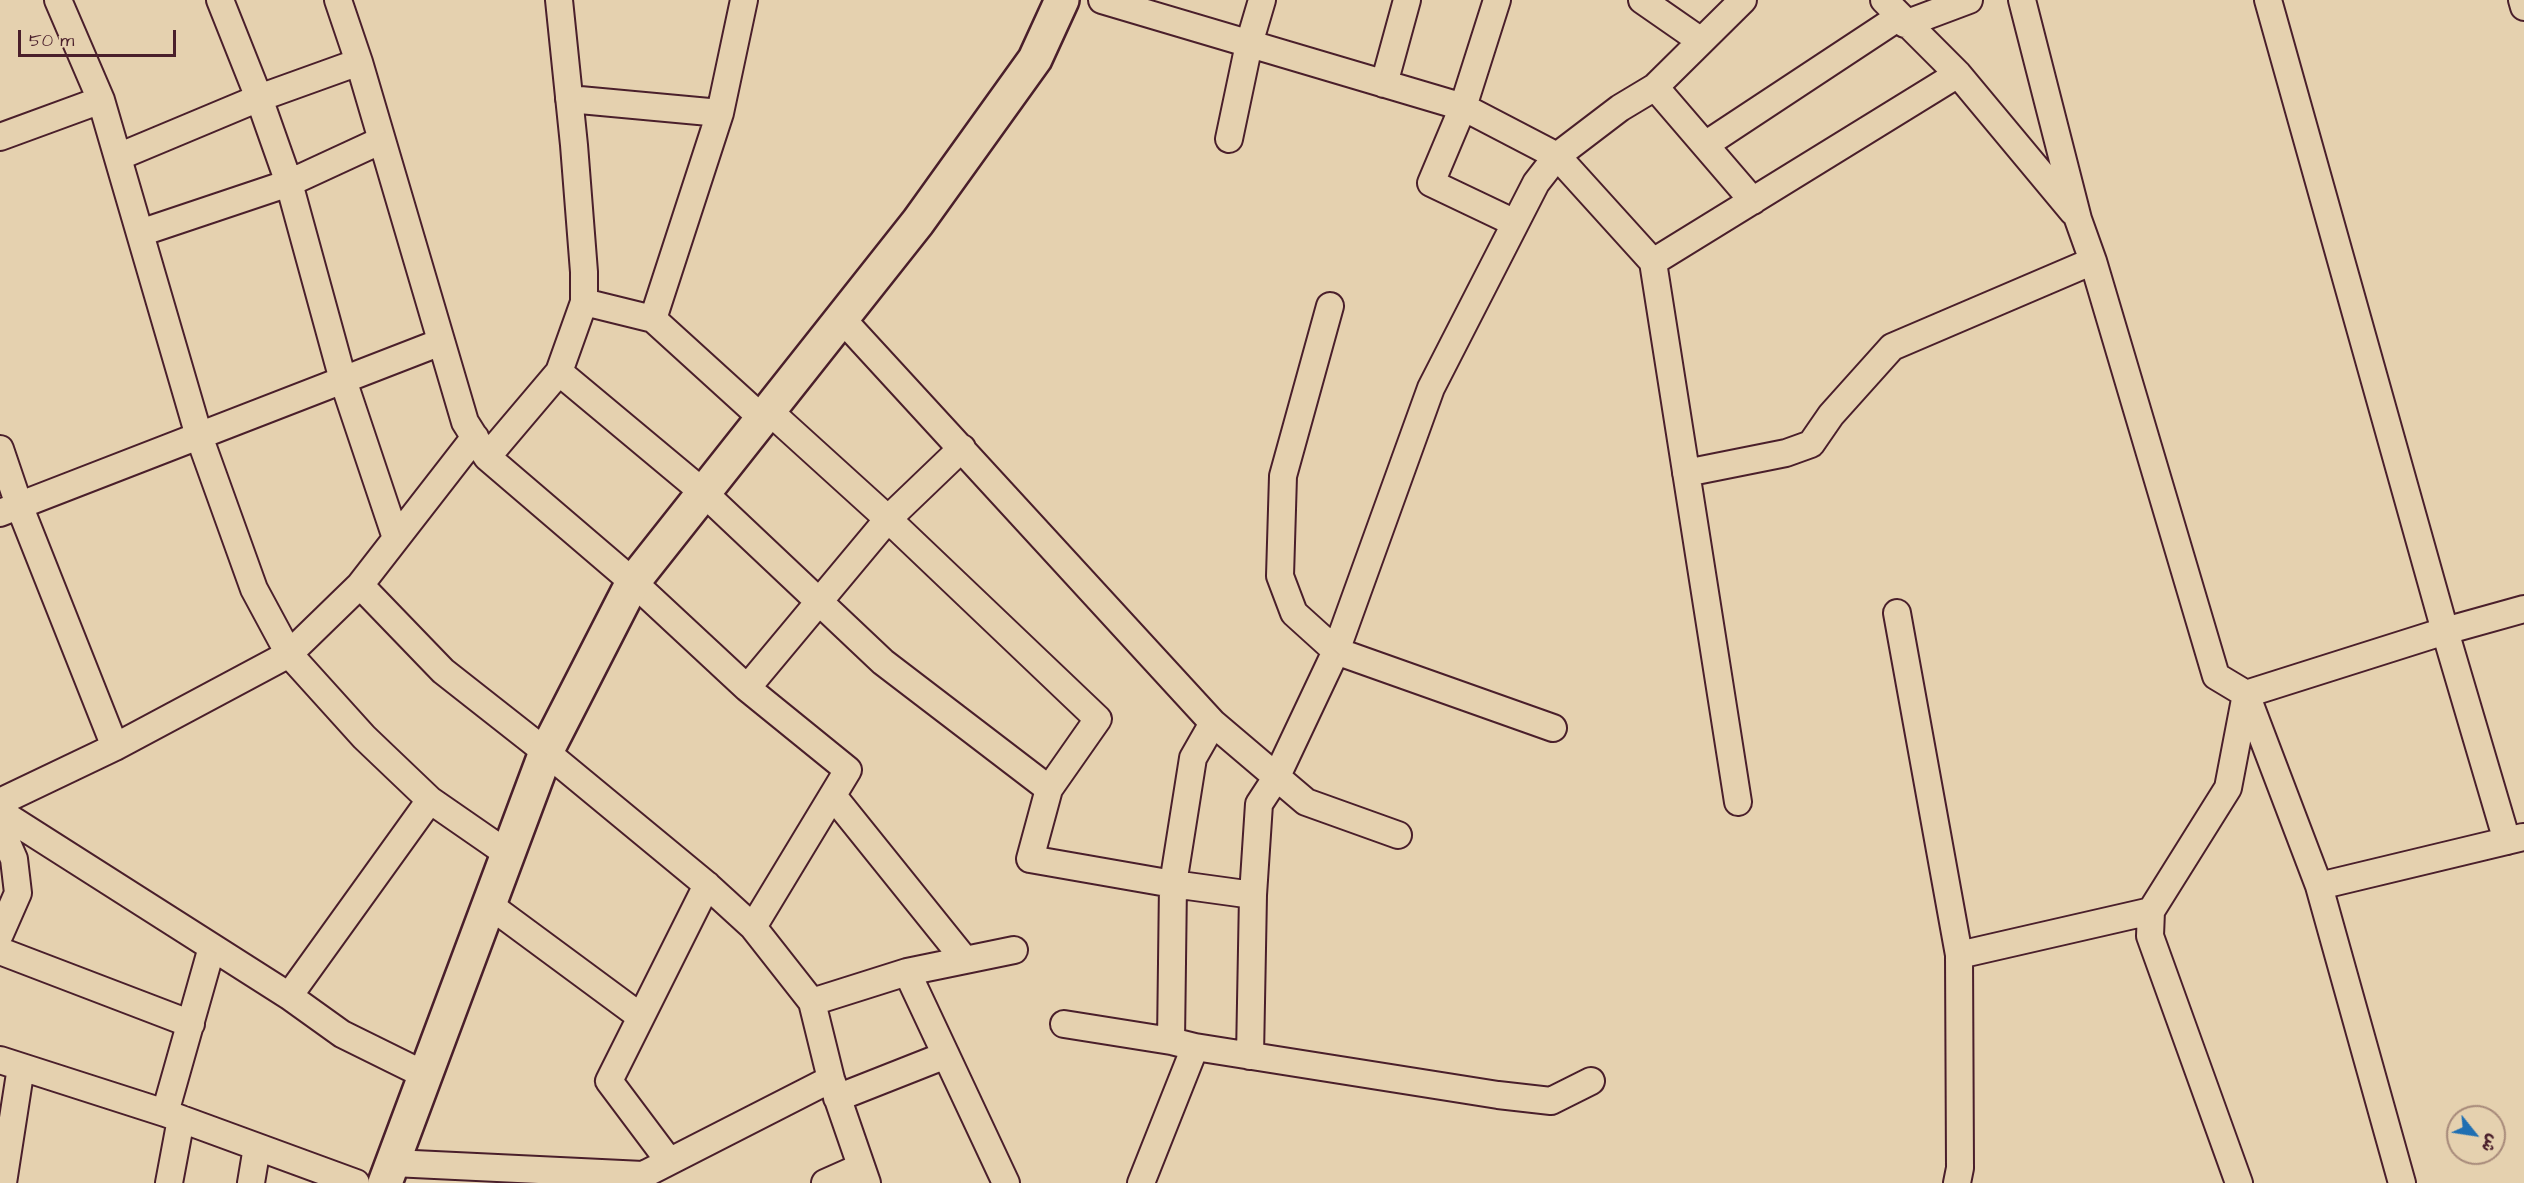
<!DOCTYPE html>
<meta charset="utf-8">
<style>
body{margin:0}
#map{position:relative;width:2524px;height:1183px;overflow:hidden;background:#e5d1af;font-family:"Architects Daughter","Playpen Sans Arabic",sans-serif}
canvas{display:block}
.north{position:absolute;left:2446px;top:1105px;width:60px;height:60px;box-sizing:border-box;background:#e5d1af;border:2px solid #a78a7a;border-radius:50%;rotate:120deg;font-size:16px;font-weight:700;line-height:24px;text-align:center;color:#4a1f2b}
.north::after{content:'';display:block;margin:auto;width:21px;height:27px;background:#1f6fb2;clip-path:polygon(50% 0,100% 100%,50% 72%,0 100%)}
.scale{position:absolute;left:18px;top:30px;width:158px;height:27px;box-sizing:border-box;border:3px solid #4a1f2b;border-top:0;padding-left:8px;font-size:18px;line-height:21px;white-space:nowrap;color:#4a1f2b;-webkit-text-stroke:4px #e5d1af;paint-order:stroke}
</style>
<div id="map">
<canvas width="2524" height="1183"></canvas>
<div class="north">ش</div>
<div class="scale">50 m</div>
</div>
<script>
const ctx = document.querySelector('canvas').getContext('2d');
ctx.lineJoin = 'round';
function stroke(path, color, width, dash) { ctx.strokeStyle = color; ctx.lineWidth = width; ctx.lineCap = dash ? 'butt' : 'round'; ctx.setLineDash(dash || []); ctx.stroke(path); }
const street = new Path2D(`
 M58 0 101 100 199 436 254 589 289 654 364 737 430 800 508 854
 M220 0 259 98 289 183 343 380 396 538
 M338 0 359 62 465 422 487 457 633 582 747 688 848 770 753 927
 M1102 0 1463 107 1557 156 1653 262 1738 802
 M1497 0 1463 107 1431 183 1515 223
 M1642 0 1701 41
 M1884 0 1958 74 2073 212
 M2022 0 2078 219 2093 261 2216 676 2246 694 2319 886 2402 1183
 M2268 0 2445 631 2507 841
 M2522 0 2524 7
 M1905 24 1969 0
 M1384 84 1407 0
 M1655 87 1753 201
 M569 99 720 113
 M0 137 101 100
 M1229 139 1249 44 1262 0
 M1705 145 1899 17
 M118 157 259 98 359 62
 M140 233 289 183 382 140
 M1653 262 1958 74
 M584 302 653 319 763 419
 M1330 306 1283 476 1280 576 1294 613 1336 651 1553 728
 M653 319 720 113 744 0
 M842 319 1213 723 1306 802 1398 835
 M559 372 704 493 883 662 1049 789
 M769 411 888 519 1098 719 1049 789 1030 859 1173 884 1253 895
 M0 449 19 505 115 747
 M487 457 559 372 584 302V272L574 145 559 0
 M1686 473 1786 453 1811 444 1831 415 1892 347 2093 261
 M0 513 441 342
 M360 585 443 671 546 752 707 885 753 927 812 1002 831 1079 867 1183
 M1897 613 1959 955 1960 1168 1957 1183
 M747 688 888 519 962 448
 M833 796 965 960
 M0 802 115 747 289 654 360 585 475 437
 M0 812 289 996 342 1034 425 1075
 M0 827 14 859 18 893 0 934
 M2319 886 2523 837
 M488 904 641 1017
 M0 951 191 1024
 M1959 955 2151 911
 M907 972 1006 1183
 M289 996 430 800
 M812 1002 907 972 1014 950
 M1064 1024 1171 1041 1195 1047 1498 1095 1551 1101 1591 1081
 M1171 1041 1173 884 1193 758 1213 723
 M1250 1056 1253 895 1259 804 1276 778 1336 651 1431 388 1536 183 1557 156 1620 108 1655 87 1743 0
 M0 1060 165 1113 356 1183
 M837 1098 946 1055
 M165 1113 212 947
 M669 1161 609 1081 707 885
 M393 1163 643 1175 831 1079
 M3 1183 21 1067
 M169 1183 181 1119
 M251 1183 257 1147
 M825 1183 861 1167
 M1141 1183 1195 1047
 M2239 1183 2150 936 2151 911 2228 788 2246 694 2445 631 2524 609`);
const secondary = new Path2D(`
 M385 1183 546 752 633 582 918 222 1035 59 1062 0`);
stroke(street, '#4a1f2b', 30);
stroke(secondary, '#4a1f2b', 38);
stroke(street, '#e5d1af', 26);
stroke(secondary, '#e5d1af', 33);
</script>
